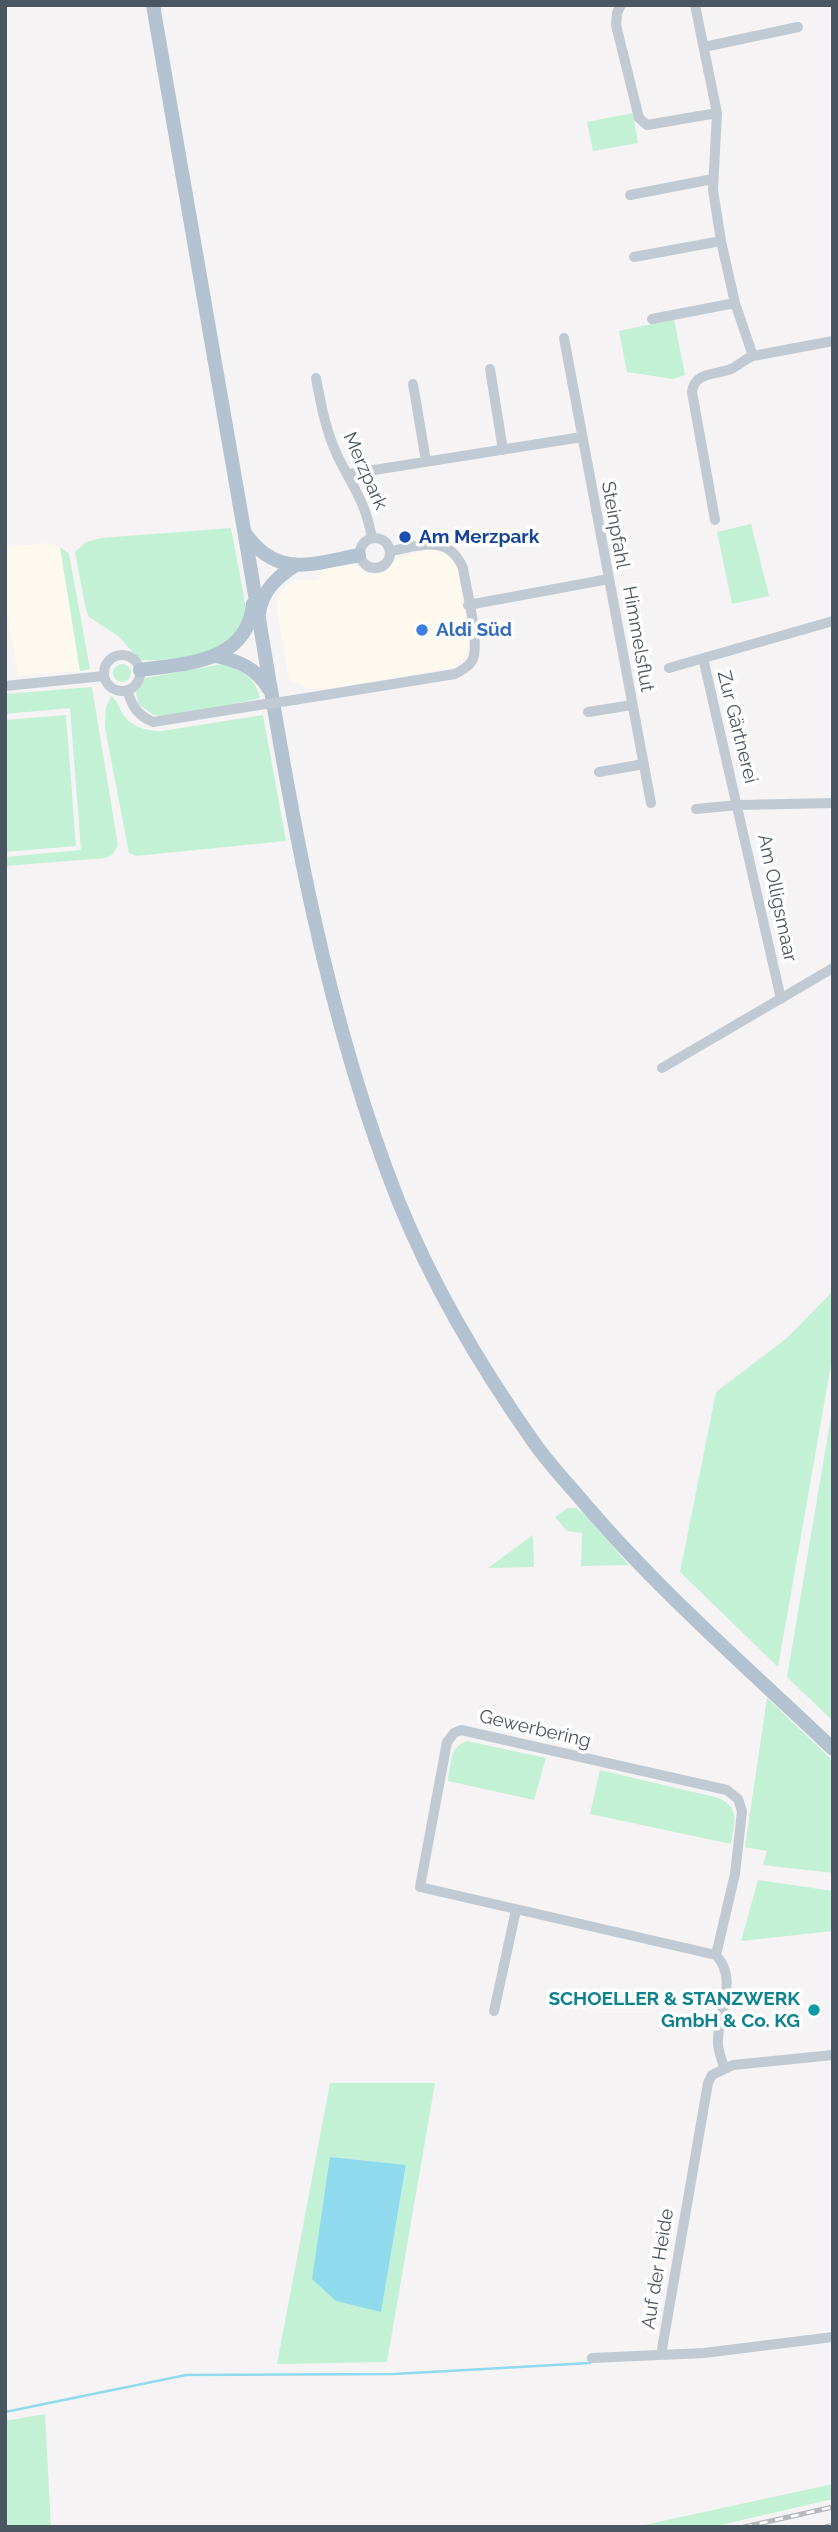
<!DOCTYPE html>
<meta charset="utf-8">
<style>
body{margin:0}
#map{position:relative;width:838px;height:2532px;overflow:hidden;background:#f5f3f3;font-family:Raleway,sans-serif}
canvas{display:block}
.frame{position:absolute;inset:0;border:7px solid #4a5661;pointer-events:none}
</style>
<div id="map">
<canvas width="838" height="2532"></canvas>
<div class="frame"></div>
</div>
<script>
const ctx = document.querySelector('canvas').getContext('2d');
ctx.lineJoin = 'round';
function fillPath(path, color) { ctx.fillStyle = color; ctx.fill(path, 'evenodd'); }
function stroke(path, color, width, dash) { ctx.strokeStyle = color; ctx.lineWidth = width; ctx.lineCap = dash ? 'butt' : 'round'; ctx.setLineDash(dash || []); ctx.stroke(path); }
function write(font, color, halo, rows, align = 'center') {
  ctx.font = font + ' Raleway,sans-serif'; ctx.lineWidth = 7; ctx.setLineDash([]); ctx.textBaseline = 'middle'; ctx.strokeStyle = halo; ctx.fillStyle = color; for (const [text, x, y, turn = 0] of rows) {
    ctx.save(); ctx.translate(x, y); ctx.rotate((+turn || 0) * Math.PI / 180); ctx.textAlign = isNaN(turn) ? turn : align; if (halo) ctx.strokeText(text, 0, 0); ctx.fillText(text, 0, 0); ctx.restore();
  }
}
const commercial = new Path2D(`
 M49 543 60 547 80 671 18 675 5 600V547Z
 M424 550H434L444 553 453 560 458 572 469 636V647L463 660 450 668 332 688 310 689 289 680 276 607 279 596 285 586 299 580H317L320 577V568L357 565 368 574 388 570 391 563 399 558Z`);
const green = new Path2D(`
 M633 113 638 143 593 151 587 122Z
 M674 319 685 375 673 379 627 372 619 331Z
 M751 524 769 596 732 604 717 532Z
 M231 528 246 608C244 646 200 656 168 659 159 660 149 661 140 660L118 636 89 617 86 610 75 552 86 542 101 538Z
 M60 547 69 554 90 669 80 671Z
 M223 664C242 671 255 677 260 698L221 707 160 716 153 715 138 704 136 690 145 678Z
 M113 673a9 9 0 1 1 18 0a9 9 0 1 1-18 0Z
 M92 687 118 846 112 855 106 858 5 866V857L81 850 70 708 5 714V694Z
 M111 696C117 701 118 704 121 711 130 727 145 731 162 731L263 715 286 841 136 856 129 853 105 728 106 707Z
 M66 715 76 846 5 852V720Z
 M833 1291V1353L778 1667 680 1572 716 1392 787 1338Z
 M833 1405V1721L787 1677Z
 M568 1508H576L584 1514 629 1565 581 1566 582 1533 567 1531 555 1517Z
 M533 1535 534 1567 488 1568Z
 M767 1698 833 1761V1873L763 1865 767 1851 745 1847Z
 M467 1741 546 1758 534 1800 448 1781C451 1764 449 1747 467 1741Z
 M600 1770 719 1798C741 1809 734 1823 731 1844L590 1814Z
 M758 1880 833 1891V1931L741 1941Z
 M330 2083H435L387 2362 277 2364ZM330 2157 406 2166 381 2311Z
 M45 2414 51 2527H5V2421Z
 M833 2484V2499L712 2527H635Z`);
const water = new Path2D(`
 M330 2157 406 2165 381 2312 336 2301 312 2279Z`);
const stream = new Path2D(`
 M5 2412 186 2375 395 2374 590 2363`);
const minor = new Path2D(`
 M621 5 617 13 616 25 639 118 647 125 717 113
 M695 5 717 113 713 190 721 241 735 303 753 356 833 341
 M704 47 798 27
 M630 195 713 179
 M634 257 721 241
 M652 319 735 303
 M564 338 651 803
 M490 369 503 450
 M316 378C321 405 326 432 338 457 354 489 365 501 372 538
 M413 384 426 461
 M349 474 582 437
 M715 520 692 392C695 370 717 376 733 368 740 364 745 359 753 356
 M360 553a15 15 0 1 1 30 0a15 15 0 1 1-30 0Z
 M468 605 609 579
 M104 673a18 18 0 1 1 36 0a18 18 0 1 1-36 0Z
 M703 658 781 999
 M669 668 833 621
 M5 686 104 676
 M127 690C132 706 137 715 153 722L259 705
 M294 700 455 674C461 671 468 667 472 661 481 645 466 588 463 568 448 533 420 546 390 551
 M588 712 632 705
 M599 772 644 764
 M696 809 738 805 833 803
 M662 1068 833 968
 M716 1955 735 1874 742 1811 738 1799 727 1790 461 1730 454 1733 447 1742 420 1887 716 1955C739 1981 718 2010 718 2041 717 2049 722 2059 724 2068
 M494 2011 516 1910
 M661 2355 708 2083 712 2075 733 2065 833 2055
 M592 2358 704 2353 833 2337`);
const major = new Path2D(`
 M153 5C183 180 213 355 244 530 283 756 313 985 398 1200 432 1285 482 1369 535 1444 550 1465 568 1484 585 1504 660 1592 749 1669 833 1749
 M245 533C277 579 312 564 359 555
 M259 613C262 591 277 577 294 566
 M216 656C239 661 256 668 269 689
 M140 670C187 663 247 663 253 604`);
const rail = new Path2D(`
 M744 2527 833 2507
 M826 2527 833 2525`);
const minorBridge = new Path2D(`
 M259 705 294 700`);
const markers = [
 [405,537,7,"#1a4fb4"],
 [422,630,7,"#3f7fe0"],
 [814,2010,7,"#0f9aa8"]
];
const streetNames = [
 ["Merzpark",365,471,66],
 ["Steinpfahl",615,525,80],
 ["Himmelsflut",638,639,80],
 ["Zur Gärtnerei",737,727,76],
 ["Am Olligsmaar",777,898,78],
 ["Gewerbering",535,1729,13],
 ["Auf der Heide",658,2269,-81]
];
const transitNames = [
 ["Am Merzpark",419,537]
];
const shopNames = [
 ["Aldi Süd",436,630]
];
const cultureNames = [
 ["SCHOELLER & STANZWERK",800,1999],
 ["GmbH & Co. KG",800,2021]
];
fillPath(commercial, '#fdf9ef');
fillPath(green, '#c3f1d5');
fillPath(water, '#90daee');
stroke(stream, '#90daee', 2.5);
stroke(minor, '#c1cad2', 10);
stroke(major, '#b3c2d1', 14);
stroke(rail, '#b5b8bd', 5);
stroke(rail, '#fff', 2.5, [8]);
stroke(minorBridge, '#c1cad2', 10);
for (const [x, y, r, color] of markers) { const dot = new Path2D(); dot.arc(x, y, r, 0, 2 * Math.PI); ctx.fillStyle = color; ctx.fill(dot); stroke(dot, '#fff', 2.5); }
write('19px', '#4a5661', '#fff', streetNames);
write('bold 19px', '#164399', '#fff', transitNames, 'left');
write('bold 19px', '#366cbe', '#fff', shopNames, 'left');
write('bold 19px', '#0d838f', '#fff', cultureNames, 'right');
</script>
